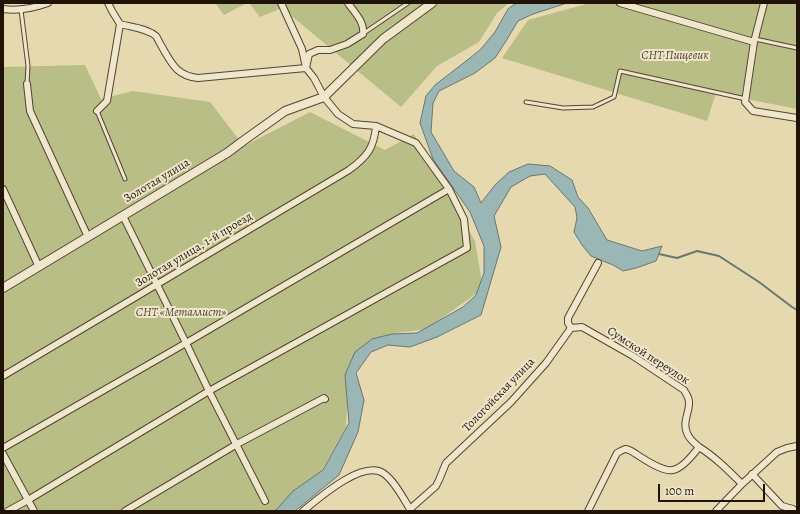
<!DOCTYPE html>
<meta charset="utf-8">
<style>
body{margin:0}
#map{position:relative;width:800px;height:514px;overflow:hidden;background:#e6d9af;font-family:Alegreya,serif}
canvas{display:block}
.frame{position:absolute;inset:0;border:4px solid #201409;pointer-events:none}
.scale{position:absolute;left:658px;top:484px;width:107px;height:18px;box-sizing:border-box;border:2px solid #201409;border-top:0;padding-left:5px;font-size:12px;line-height:14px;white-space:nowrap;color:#201409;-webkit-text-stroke:3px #efe6cb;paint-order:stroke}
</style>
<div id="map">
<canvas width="800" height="514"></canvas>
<div class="frame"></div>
<div class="scale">100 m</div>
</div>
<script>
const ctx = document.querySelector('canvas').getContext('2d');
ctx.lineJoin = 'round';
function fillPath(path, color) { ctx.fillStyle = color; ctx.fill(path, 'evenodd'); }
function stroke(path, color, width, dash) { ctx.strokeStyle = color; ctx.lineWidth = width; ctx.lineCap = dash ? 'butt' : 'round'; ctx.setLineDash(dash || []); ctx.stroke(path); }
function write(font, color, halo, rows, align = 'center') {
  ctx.font = font + ' Alegreya,serif'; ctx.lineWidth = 4; ctx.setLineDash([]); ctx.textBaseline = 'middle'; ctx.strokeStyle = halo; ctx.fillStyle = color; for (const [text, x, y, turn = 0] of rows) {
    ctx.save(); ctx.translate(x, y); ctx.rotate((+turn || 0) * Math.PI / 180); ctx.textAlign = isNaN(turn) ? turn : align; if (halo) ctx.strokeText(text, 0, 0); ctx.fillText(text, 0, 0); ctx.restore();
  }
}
const green = new Path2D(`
 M215 3H247L224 15Z
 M249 3H509L497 13 479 42 437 66 401 107 282 8 260 17Z
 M590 3H797V109L716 93 707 121 502 58 528 20Z
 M85 65 101 99 133 91 210 102 244 146 310 112 385 150 414 134 475 241 481 276V290L427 329 396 333 364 347 348 388 346 427 321 472 278 511H3V67Z`);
const water = new Path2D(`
 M517 3H567L533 14 518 21 506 41 495 58 475 73 439 91 433 103 431 132 454 171 474 187 481 203 495 185 509 172 528 164 550 166 572 180 578 197 588 208 607 240 642 251 662 246 656 261 636 268 623 271 613 265 591 256 582 245 574 232 577 218 575 207 545 174 530 176 511 187 494 216 501 247 481 315 437 337 410 347 388 345 371 352 356 373 364 400 358 432 339 475 295 511H274L277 509 293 491 323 470 349 423 345 375 355 352 372 339 392 334 417 333 463 307 476 295 484 273V246L470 212 433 159 420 123 426 96 435 85 470 58 481 49 495 32 508 9Z`);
const stream = new Path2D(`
 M659 254 677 258 697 251 719 256 759 282 792 307 797 310`);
const service = new Path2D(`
 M21 10 28 66 27 84
 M364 33 408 3
 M755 39 797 48
 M526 102 563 108 593 107 614 97 620 71 746 99
 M97 111 125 179`);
const minor = new Path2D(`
 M281 3 302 49 306 68 309 54 318 50H330L347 44 363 34C365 22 354 12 348 3
 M620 3 754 42
 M764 3 754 42 745 102 753 111 797 118
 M3 9C17 11 34 8 48 3
 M27 84 30 111 88 237
 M97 111 107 101 120 24 112 11 108 3
 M3 189 39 267
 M123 216 186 343 209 391 265 501
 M571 328 582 327 633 356 684 390C686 394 689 397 689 402 690 412 682 421 687 433 689 439 694 443 699 447 693 455 683 468 673 470 663 472 645 460 636 454 633 452 629 449 625 449 622 450 619 452 617 453L588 511
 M3 376 349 170C367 157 374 148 376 126
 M699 447C715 457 728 470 742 484
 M3 448 186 343 449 189
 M3 454 34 511
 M752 474 782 506 793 509 795 511
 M8 511 28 500 209 391 467 248 464 219 449 189 416 143 376 126 353 124 338 114 324 97 314 78 306 68 198 78C177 76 172 64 162 47 160 44 158 39 156 36 146 28 131 27 120 24
 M125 511 237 444 324 398 325 399
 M303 511C319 498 362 460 383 473 394 480 403 498 410 509
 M411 511 410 509 436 486 439 480 446 463 511 402 546 363 571 328 568 323V318L598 263
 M716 511 742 484 777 452 787 448 797 446`);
const tertiary = new Path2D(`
 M3 288 227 153 243 141 285 111 324 97 383 39 432 3`);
const parkNames = [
 ["СНТ Пищевик",675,56],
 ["СНТ «Металлист»",181,313]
];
const streetNames = [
 ["Золотая улица",157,181,-31],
 ["Золотая улица, 1-й проезд",194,250,-31],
 ["Сумской переулок",648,356,33],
 ["Тологойская улица",499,395,-46]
];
fillPath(green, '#b9be87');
fillPath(water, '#9ab7b6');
stroke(water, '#697671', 1);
stroke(stream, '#697671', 2);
stroke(service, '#524532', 5);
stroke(minor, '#524532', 8);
stroke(tertiary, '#524532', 10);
stroke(service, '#efe6cb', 3);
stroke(minor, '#efe6cb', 6);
stroke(tertiary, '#efe6cb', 8);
write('italic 12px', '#4e472f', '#efe6cb', parkNames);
write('12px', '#201409', '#efe6cb', streetNames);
</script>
